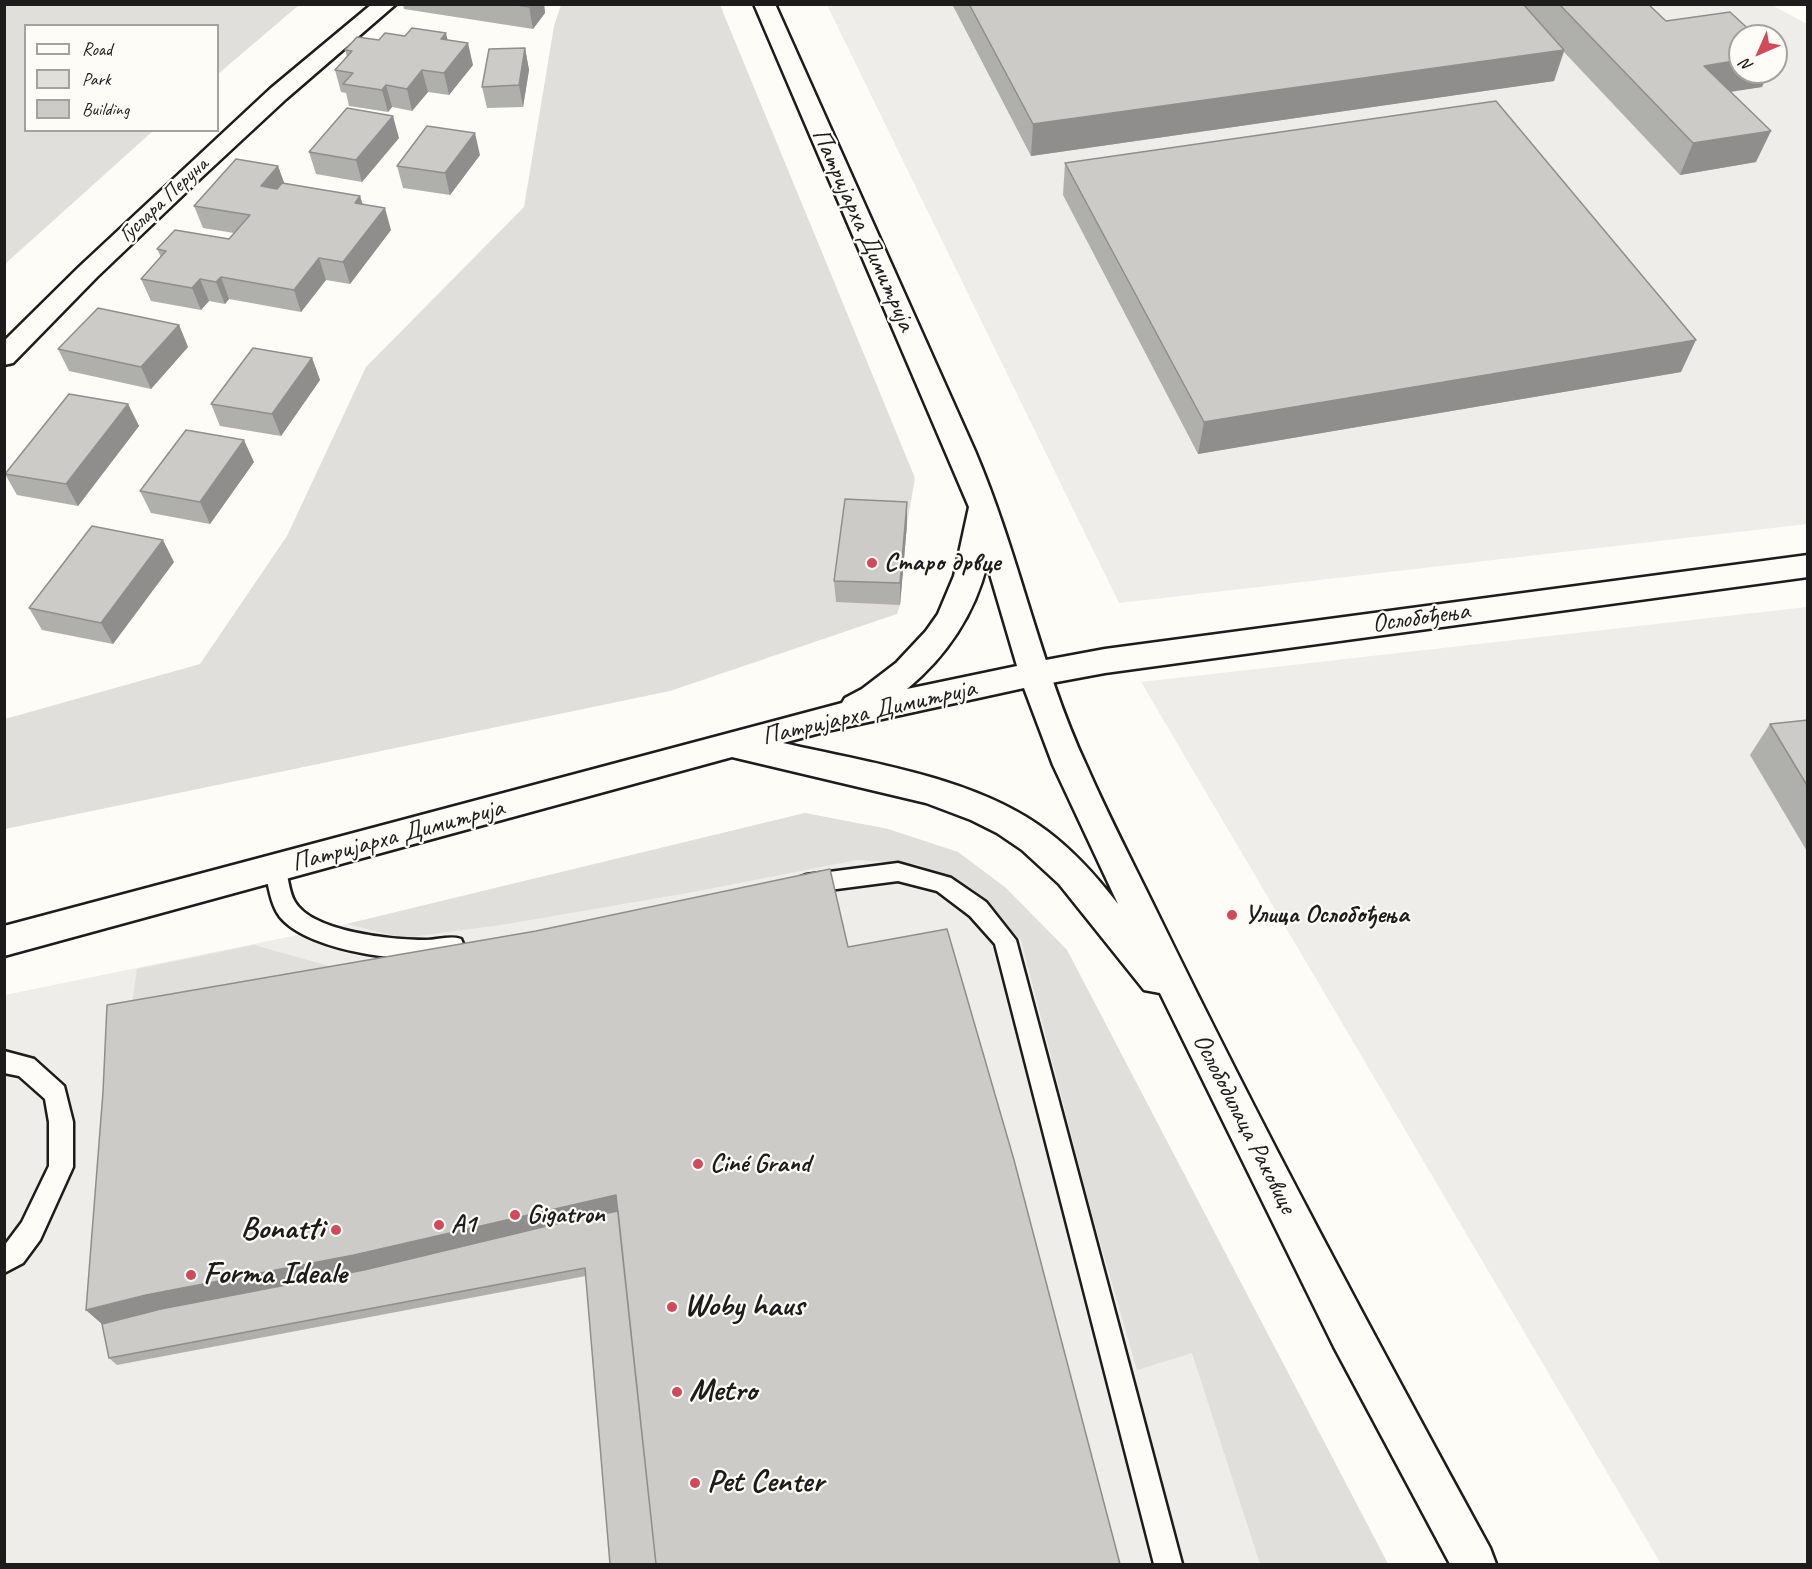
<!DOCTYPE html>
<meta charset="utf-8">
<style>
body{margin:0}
#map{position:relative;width:1812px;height:1569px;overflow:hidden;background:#fdfcf7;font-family:Caveat,sans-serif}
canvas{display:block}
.frame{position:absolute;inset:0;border:6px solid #1c1c1c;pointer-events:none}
.legend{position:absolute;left:24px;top:24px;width:195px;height:108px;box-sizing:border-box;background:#fdfcf7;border:2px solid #a3a29f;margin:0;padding:8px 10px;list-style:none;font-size:18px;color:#1c1c1c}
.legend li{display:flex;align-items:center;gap:12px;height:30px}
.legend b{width:30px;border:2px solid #a3a29f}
.north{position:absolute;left:1728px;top:24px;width:60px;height:60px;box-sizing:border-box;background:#fdfcf7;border:2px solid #a3a29f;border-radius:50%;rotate:225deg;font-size:16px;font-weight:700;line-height:24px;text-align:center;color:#1c1c1c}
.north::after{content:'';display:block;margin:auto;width:21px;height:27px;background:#d1495b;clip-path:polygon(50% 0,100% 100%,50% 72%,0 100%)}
</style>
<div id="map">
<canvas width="1812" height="1569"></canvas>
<div class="frame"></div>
<ul class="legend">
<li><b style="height:8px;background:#fdfcf7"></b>Road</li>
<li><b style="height:16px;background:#e0dfdb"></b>Park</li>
<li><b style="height:16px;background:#cccbc8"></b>Building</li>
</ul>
<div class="north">N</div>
</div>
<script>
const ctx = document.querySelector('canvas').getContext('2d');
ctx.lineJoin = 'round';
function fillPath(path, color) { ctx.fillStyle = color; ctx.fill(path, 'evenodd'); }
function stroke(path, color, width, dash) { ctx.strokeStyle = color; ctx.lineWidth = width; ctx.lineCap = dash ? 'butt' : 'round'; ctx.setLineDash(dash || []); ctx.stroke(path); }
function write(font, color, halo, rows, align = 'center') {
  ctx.font = font + ' Caveat,sans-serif'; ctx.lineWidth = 4.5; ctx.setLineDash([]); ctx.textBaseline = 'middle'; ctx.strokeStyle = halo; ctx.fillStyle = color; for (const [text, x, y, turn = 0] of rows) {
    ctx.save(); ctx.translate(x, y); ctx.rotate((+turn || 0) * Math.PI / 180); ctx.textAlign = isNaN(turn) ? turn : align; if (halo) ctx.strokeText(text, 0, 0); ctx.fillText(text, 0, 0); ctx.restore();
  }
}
const built = new Path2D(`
 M827 5H1772L1807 24V524L1119 603ZM1740 36H1776V72H1740Z
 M1807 607V1564H1661L1141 682Z
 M805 813 888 829 958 852 1006 888 1067 950 1388 1564H5V995L317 931Z`);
const green = new Path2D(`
 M5 4H299V5L218 74V26H26V130L153 131 5 264Z
 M561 5H720L915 478 907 524 900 605 897 614 670 691 5 829V719L200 664 287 536 366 367 524 207 554 26Z
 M805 813 888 829 958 852 1006 888 1067 950 1388 1564H1260L1192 1353 1137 1370 1090 1207 1021 940 968 889 917 864 857 860 693 892 501 925 403 938 347 924Z
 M254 945 340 969 128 1031 137 969Z`);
const service = new Path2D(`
 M275 860 283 863C289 875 288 891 295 902 313 932 392 940 425 940 438 940 449 935 461 939L464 946 461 953C420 967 309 953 280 917 270 904 269 885 264 869L267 863Z
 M898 863 951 878 986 902 1016 940 1182 1564H1154L995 944 970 916 937 891 898 881 806 893 798 890 795 884 798 878 806 875Z
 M4 1051 34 1059 64 1086 73 1122V1167L40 1240 23 1263 4 1273V1246L22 1222 49 1166V1122L45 1099 19 1076 4 1073Z`);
const minor = new Path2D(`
 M372 4H396L286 99 202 177 97 277 13 363 4 365V341L79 267 270 89Z
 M1808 555V577L1105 673 1035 686 1024 682 1019 674 1024 666 1035 662 1105 649Z`);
const secondary = new Path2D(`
 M754 4H775L975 451C1019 554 1040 666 1087 767 1108 815 1133 863 1156 910 1261 1126 1375 1338 1490 1548L1496 1564H1450L1334 1347 1160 993 1144 990 1059 884 1022 850 997 833 971 820 926 803 732 757 4 956V926L842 703 845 698 862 689 896 663 926 631 938 614 954 576 969 507ZM987 564 1017 666 907 689C946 657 975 614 987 564ZM1024 688 1053 765 1118 904C1097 877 1075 852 1047 831 976 777 869 763 783 743L827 731Z`);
const wall = new Path2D(`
 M403 4H544L545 13 533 29 404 9Z
 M952 4H1523L1524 6V4H1648L1666 21 1762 87 1730 91 1756 162 1680 175 1564 52 1554 81 1031 156Z
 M405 36 447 40 473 65 449 95 428 92 412 111 392 107 388 112 349 106 346 93 341 92 335 70 347 57 345 50 379 40Z
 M525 48 529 70 523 107 487 108 482 87Z
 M399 138 362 182 316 174 309 152Z
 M480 155 450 195 403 188 397 166Z
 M1065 163 1681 372 1198 454 1063 195Z
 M278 166 284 183 360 196 362 204 391 230 350 284 326 280 301 312 229 299 225 304 209 301 201 310 151 301 141 279 161 257 157 249 229 239 234 233 203 228 194 206Z
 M179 325 188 347 151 389 69 371 58 349Z
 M312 358 320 380 281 436 220 426 211 404Z
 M128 404 139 426 78 506 17 495 5 474Z
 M254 462 210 524 151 513 140 491Z
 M907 502V524L900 605 836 602 834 581Z
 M174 562 113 644 42 630 29 608Z
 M1808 720V853L1750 755 1770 724Z
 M830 869 586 1276 117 1365 109 1358 102 1324 86 1310 536 931Z`);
const shadedWall = new Path2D(`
 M531 4H544L545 13 533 29 529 7Z
 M446 33 451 55 441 39Z
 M468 43 473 65 449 95 444 73Z
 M525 48 529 70 523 107 519 85Z
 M1564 50 1554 81 1031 156 1033 124Z
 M1740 60V72H1769L1762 87 1691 98 1704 66Z
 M422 70 428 92 412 111 407 89Z
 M386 85 392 107 388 112 382 90Z
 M393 116 399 138 362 182 356 160Z
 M1771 131 1756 162 1680 175 1693 143Z
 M475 133 480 155 450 195 445 173Z
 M278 166 286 188 269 208 261 186Z
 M360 196 367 218 355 203Z
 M385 208 391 230 350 284 343 262Z
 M319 258 326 280 301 312 294 290Z
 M221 277 229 299 225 304 216 282Z
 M200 279 209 301 201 310 192 288Z
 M179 325 188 347 151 389 141 367Z
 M1696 340 1681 372 1198 454 1204 422Z
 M312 358 320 380 281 436 272 414Z
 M128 404 139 426 78 506 66 484Z
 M244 440 254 462 210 524 200 502Z
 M907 502V524L900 605V583Z
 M163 540 174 562 113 644 101 623Z
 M616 1195 622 1219 110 1331 86 1310 146 1295Z`);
const building = new Path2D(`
 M512 4H531L529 7Z
 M969 4H1523L1564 50 1033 124Z
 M1559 4H1648L1666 21 1730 12 1756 36H1740V60L1704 66 1771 131 1693 143Z
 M412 28 446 33 441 39 468 43 444 73 422 70 407 89 386 85 382 90 343 84 353 73 335 70 352 51 345 50 357 37 379 40 385 33 405 36Z
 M525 48 519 85 482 87 489 49Z
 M1496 101 1696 340 1204 422 1065 163Z
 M347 108 393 116 356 160 309 152Z
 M427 126 475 133 445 173 397 166Z
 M236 159 278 166 261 186 277 189 282 183 360 196 355 203 385 208 343 262 319 258 294 290 221 277 216 282 200 279 192 288 141 279 166 251 157 249 175 230 229 239 250 215 194 206Z
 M98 308 179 325 141 367 58 349Z
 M253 348 312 358 272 414 211 404Z
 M69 394 128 404 66 484 5 474Z
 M186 430 244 440 200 502 140 491Z
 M845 499 907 502 900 583 834 581Z
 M92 526 163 540 101 623 29 608Z
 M1808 720V787L1770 724Z
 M830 869 848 947 947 929 1014 1160 1120 1564H656L616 1195 354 1255 146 1295 86 1310 103 1092 107 1005 536 931Z
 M618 1211 656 1564H610L585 1268 109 1358 102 1324 161 1309 364 1270 572 1220Z`);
const markers = [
 [872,563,6,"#d1495b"],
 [1232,915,6,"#d1495b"],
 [698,1164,6,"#d1495b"],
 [515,1215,6,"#d1495b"],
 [439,1225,6,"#d1495b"],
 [336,1230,6,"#d1495b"],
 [191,1275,6,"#d1495b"],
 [672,1307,6,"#d1495b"],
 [677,1392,6,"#d1495b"],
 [695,1483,6,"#d1495b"]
];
const farStreetnames = [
 ["Гуслара Перуна",164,200,-43]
];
const streetNames = [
 ["Патријарха Димитрија",863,230,66],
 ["Ослобођења",1421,618,-8],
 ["Патријарха Димитрија",869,713,-13],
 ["Патријарха Димитрија",398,836,-15],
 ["Ослободилаца Раковице",1244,1124,63]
];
const poiNames = [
 ["Старо дрвце",884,563],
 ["Улица Ослобођења",1244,915],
 ["Ciné Grand",710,1164],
 ["Gigatron",527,1215],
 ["A1",451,1225]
];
const nearPoinames = [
 ["Bonatti",324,1230,"right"],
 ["Forma Ideale",203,1275],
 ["Woby haus",684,1307],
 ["Metro",689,1392],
 ["Pet Center",707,1483]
];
fillPath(built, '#eeede9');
fillPath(green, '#e0dfdb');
stroke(service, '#1c1c1c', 5);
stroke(minor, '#1c1c1c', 5);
stroke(secondary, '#1c1c1c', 5);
fillPath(service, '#fdfcf7');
fillPath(minor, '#fdfcf7');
fillPath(secondary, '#fdfcf7');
fillPath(wall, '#afafac');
fillPath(shadedWall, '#8f8e8c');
fillPath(building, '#cccbc8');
stroke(building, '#8f8e8c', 1.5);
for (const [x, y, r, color] of markers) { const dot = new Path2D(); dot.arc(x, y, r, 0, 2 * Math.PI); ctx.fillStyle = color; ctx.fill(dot); stroke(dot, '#fdfcf7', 2); }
write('22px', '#1c1c1c', '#fdfcf7', farStreetnames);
write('26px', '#1c1c1c', '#fdfcf7', streetNames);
write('bold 26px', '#1c1c1c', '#fdfcf7', poiNames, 'left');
write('bold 32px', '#1c1c1c', '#fdfcf7', nearPoinames, 'left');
</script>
